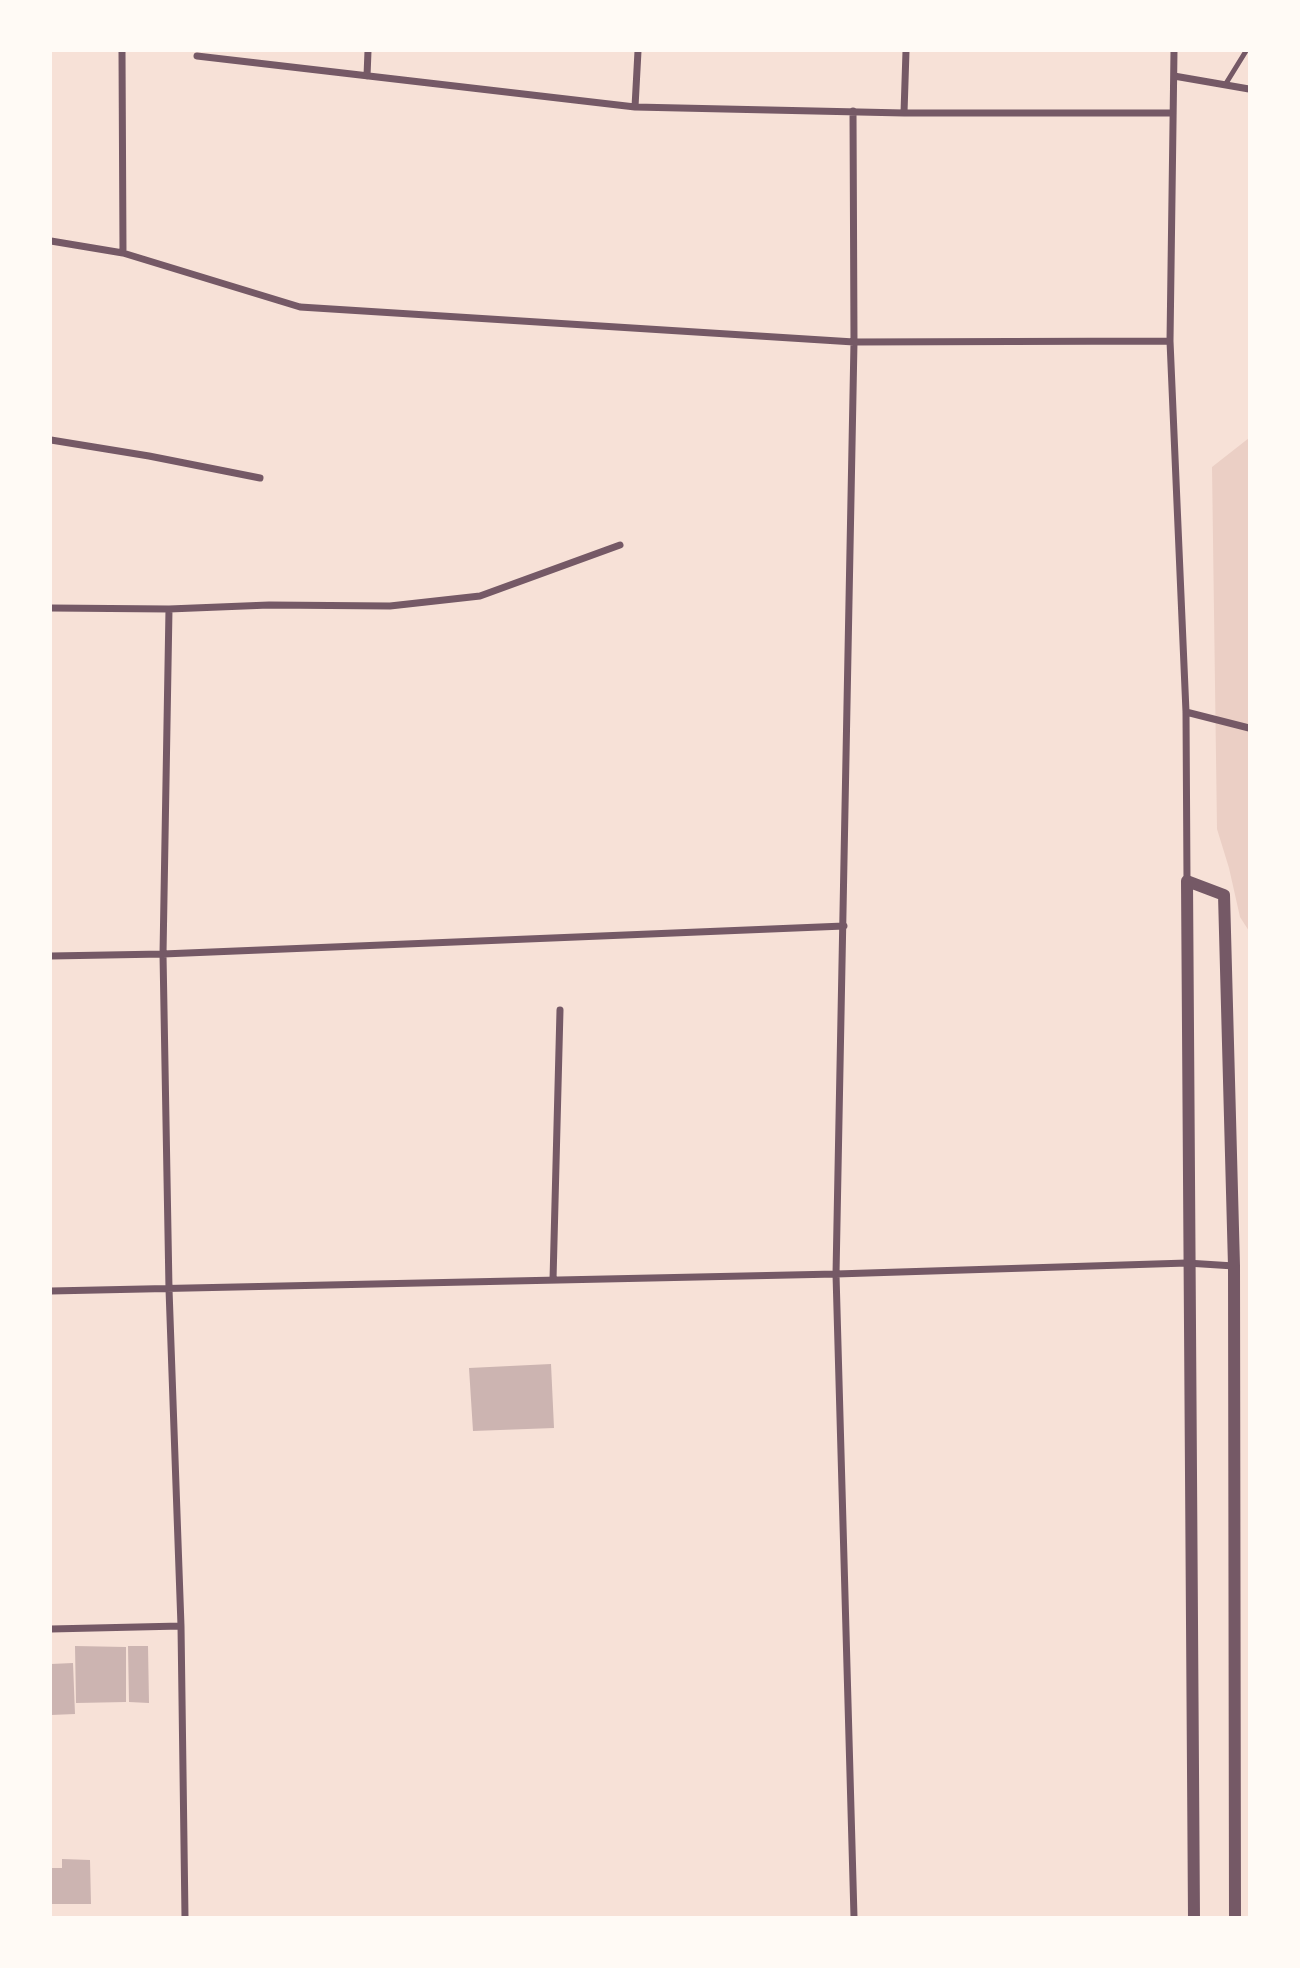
<!DOCTYPE html>
<style>
body{margin:0}
#map{position:relative;width:1300px;height:1968px;overflow:hidden;background:#f7e1d7;font-family:"Nunito Sans",sans-serif}
canvas{display:block}
.frame{position:absolute;inset:0;border:52px solid #fffaf5;pointer-events:none}
</style>
<div id="map">
<canvas width="1300" height="1968"></canvas>
<div class="frame"></div>
</div>
<script>
const ctx = document.querySelector('canvas').getContext('2d');
ctx.lineJoin = 'round';
function fillPath(path, color) { ctx.fillStyle = color; ctx.fill(path, 'evenodd'); }
function stroke(path, color, width, dash) { ctx.strokeStyle = color; ctx.lineWidth = width; ctx.lineCap = dash ? 'butt' : 'round'; ctx.setLineDash(dash || []); ctx.stroke(path); }
const green = new Path2D(`
 M1249 438V931L1240 917 1229 868 1217 829 1212 467Z`);
const building = new Path2D(`
 M551 1364 554 1428 473 1431 469 1368Z
 M75 1646 126 1647V1702L76 1703Z
 M128 1646H148L149 1703 129 1702Z
 M73 1663 75 1714 51 1715V1664Z
 M62 1859 90 1860 91 1904H51V1868H62Z`);
const service = new Path2D(`
 M1225 85 1246 51`);
const minor = new Path2D(`
 M122 51 123 253
 M1174 51 1170 341 1186 712 1187 881
 M197 56 635 107 904 113H1172
 M367 76 368 51
 M1174 76 1249 89
 M635 107 638 51
 M853 111 854 342 836 1274 854 1917
 M904 113 906 51
 M51 241 123 253 300 307 854 342 1170 341
 M51 440 149 456 260 478
 M51 608 169 609 269 605 390 606 480 596 620 545
 M169 609 163 954 169 1289 181 1626 185 1917
 M1186 712 1249 728
 M51 956 163 954 844 926
 M553 1280 560 1010
 M51 1291 836 1274 1187 1263 1234 1266
 M51 1629 181 1626`);
const tertiary = new Path2D(`
 M1194 1917 1187 881 1224 895 1234 1266 1235 1917`);
fillPath(green, '#ebcfc5');
fillPath(building, '#ccb4b1');
stroke(service, '#755966', 5);
stroke(minor, '#755966', 7);
stroke(tertiary, '#755966', 12);
</script>
